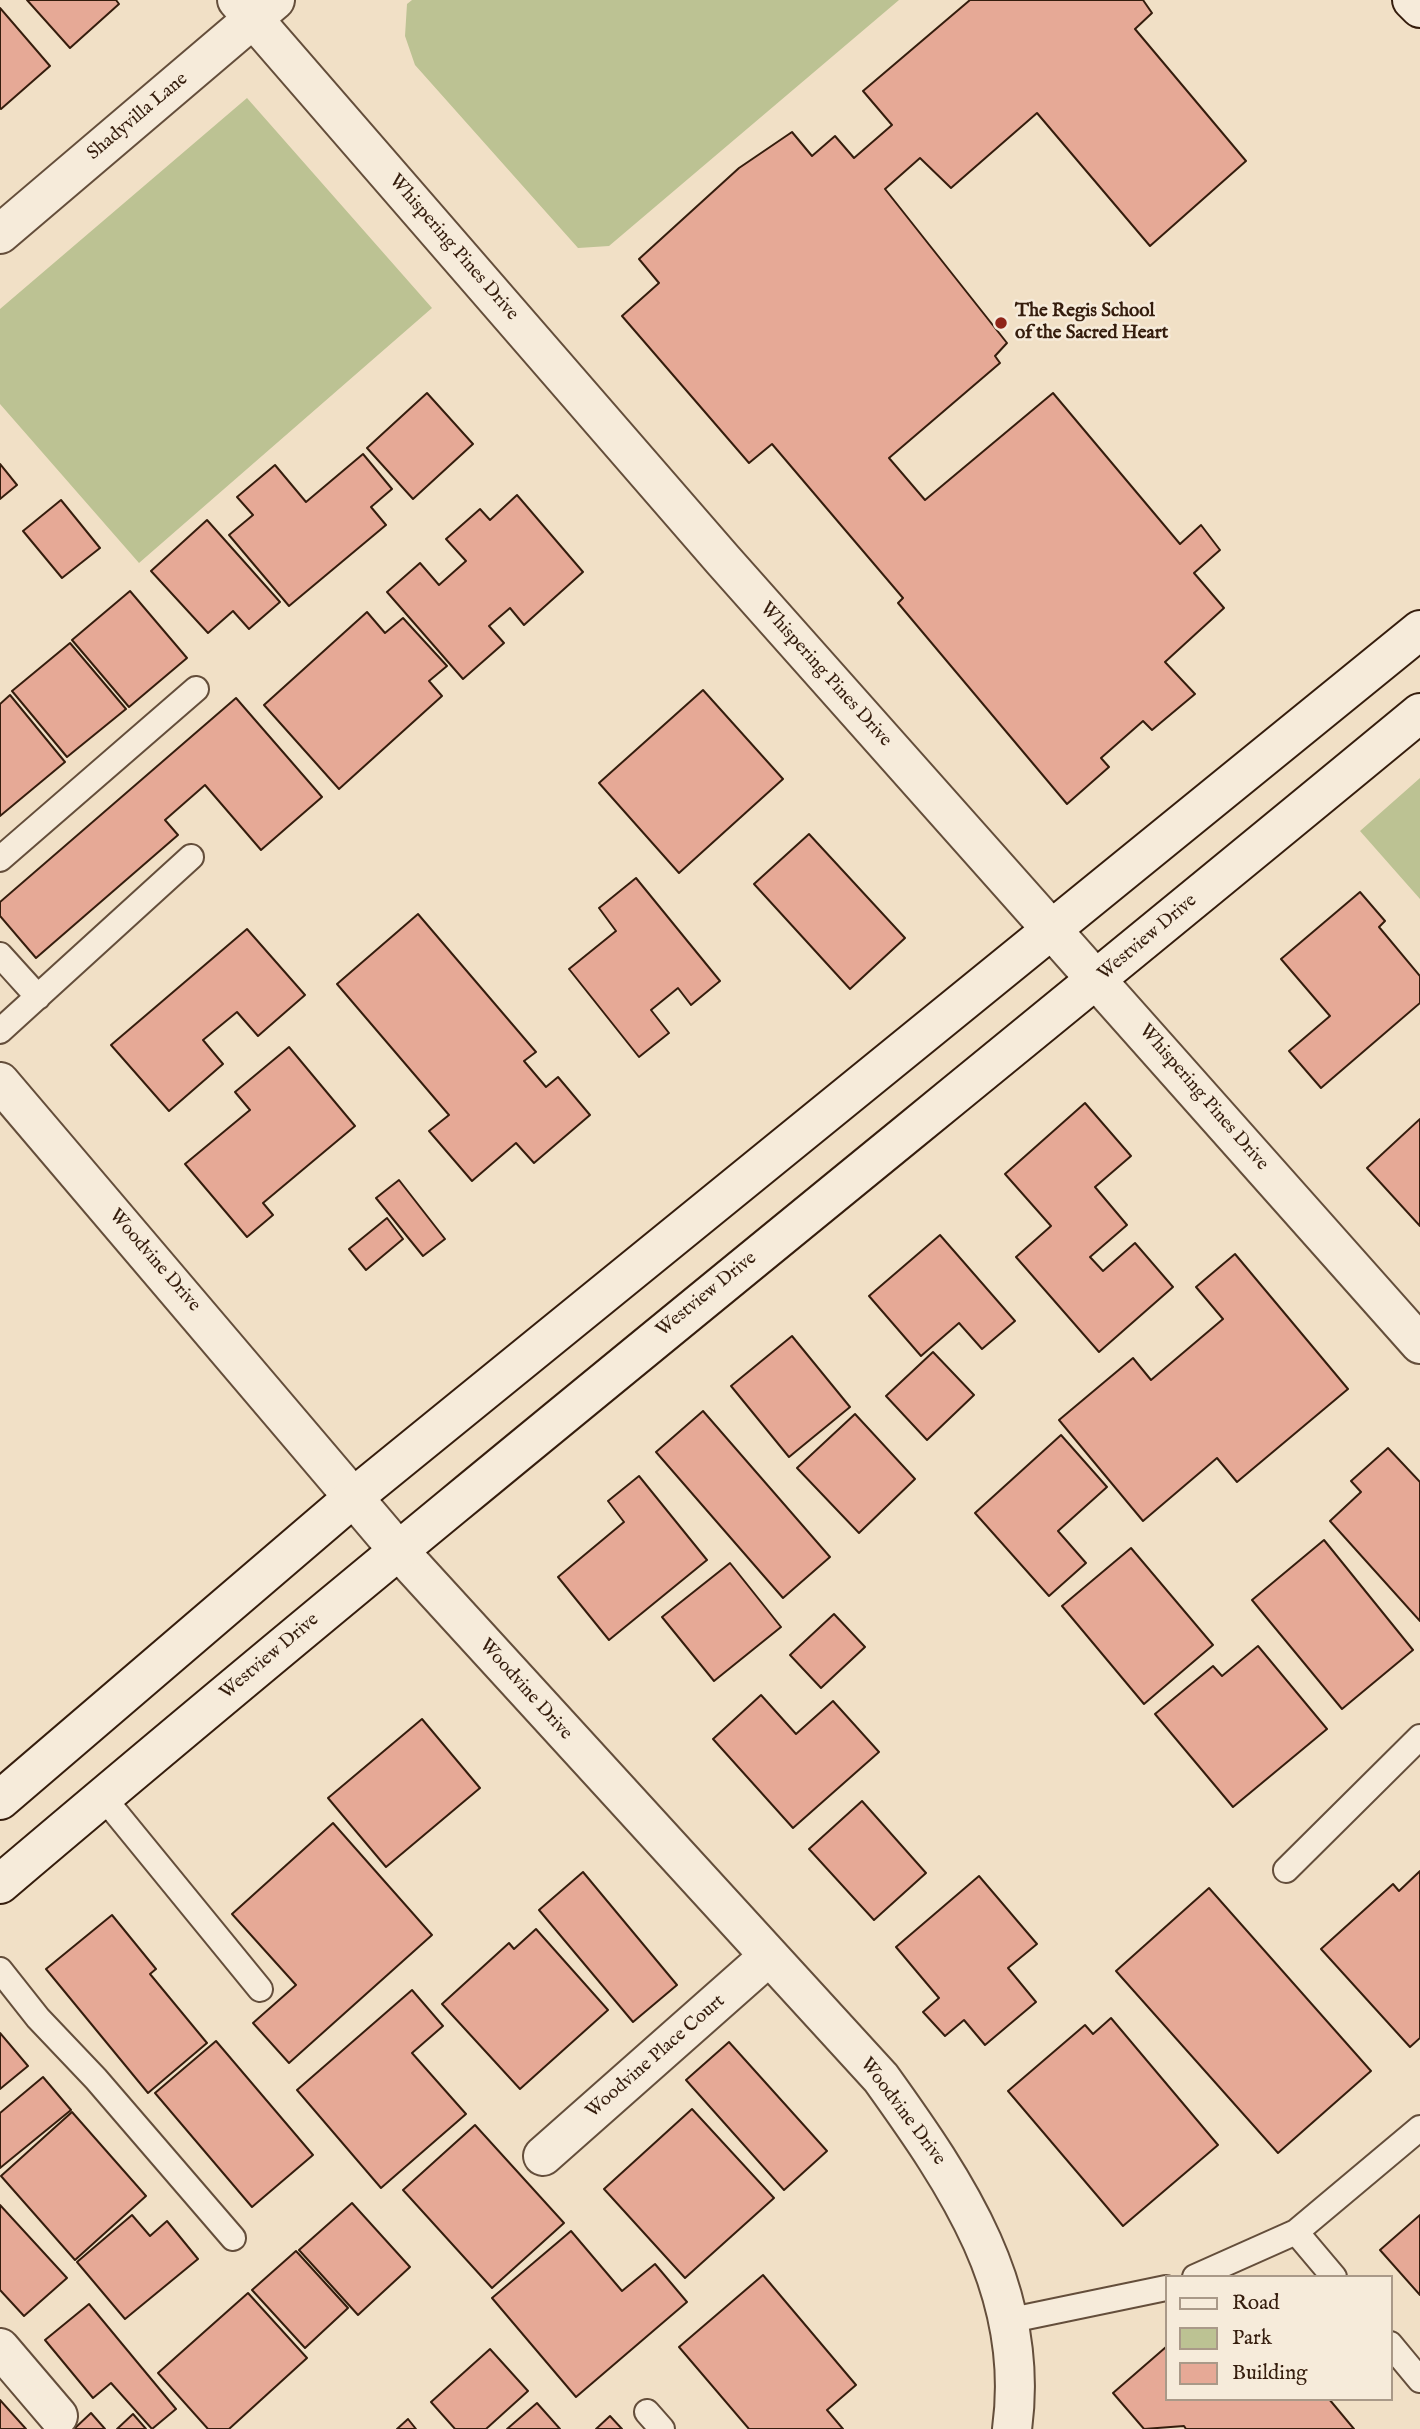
<!DOCTYPE html>
<style>
body{margin:0}
#map{position:relative;width:1420px;height:2429px;overflow:hidden;background:#f1e0c6;font-family:"IM FELL English",serif}
canvas{display:block}
.legend{position:absolute;left:1165px;top:2275px;width:228px;height:126px;box-sizing:border-box;background:#f6ebda;border:2px solid #a99988;margin:0;padding:9px 12px;list-style:none;font-size:21px;color:#351d0d}
.legend li{display:flex;align-items:center;gap:14px;height:35px}
.legend b{width:35px;border:2px solid #a99988}
</style>
<div id="map">
<canvas width="1420" height="2429"></canvas>
<ul class="legend">
<li><b style="height:9px;background:#f6ebda"></b>Road</li>
<li><b style="height:19px;background:#bcc293"></b>Park</li>
<li><b style="height:19px;background:#e6a996"></b>Building</li>
</ul>
</div>
<script>
const ctx = document.querySelector('canvas').getContext('2d');
ctx.lineJoin = 'round';
function fillPath(path, color) { ctx.fillStyle = color; ctx.fill(path, 'evenodd'); }
function stroke(path, color, width, dash) { ctx.strokeStyle = color; ctx.lineWidth = width; ctx.lineCap = dash ? 'butt' : 'round'; ctx.setLineDash(dash || []); ctx.stroke(path); }
function write(font, color, halo, rows, align = 'center') {
  ctx.font = font + ' "IM FELL English",serif'; ctx.lineWidth = 5; ctx.setLineDash([]); ctx.textBaseline = 'middle'; ctx.strokeStyle = halo; ctx.fillStyle = color; for (const [text, x, y, turn = 0] of rows) {
    ctx.save(); ctx.translate(x, y); ctx.rotate((+turn || 0) * Math.PI / 180); ctx.textAlign = isNaN(turn) ? turn : align; if (halo) ctx.strokeText(text, 0, 0); ctx.fillText(text, 0, 0); ctx.restore();
  }
}
const green = new Path2D(`
 M412 0H899L609 246 578 248 415 65 405 36 407 4Z
 M247 98 432 308 139 563 0 404V309Z
 M1420 778V899L1360 831Z`);
const building = new Path2D(`
 M27 0H116L119 4 70 48Z
 M970 0H1143L1152 13 1135 29 1246 161 1150 246 1037 113 951 188 920 158 885 189 1007 343 995 356 1000 363 889 458 925 500 1053 393 1180 544 1201 525 1220 550 1194 573 1224 608 1165 662 1195 694 1152 730 1143 721 1101 758 1109 767 1067 804 898 603 903 598 772 444 749 463 622 316 659 283 639 259 739 168 792 132 812 156 835 136 854 158 892 125 863 91Z
 M0 8 50 66 1 109 0 108Z
 M427 393 473 444 413 499 367 448Z
 M363 454 392 489 371 507 386 525 289 606 229 535 253 515 237 497 275 465 306 502Z
 M0 464 17 485 0 499Z
 M517 495 583 572 524 625 510 608 489 626 504 643 463 679 387 592 420 563 439 585 466 561 446 539 480 509 490 520Z
 M61 500 100 548 62 578 23 531Z
 M207 520 280 602 249 629 233 611 208 633 151 571Z
 M130 591 187 658 129 707 72 640Z
 M367 612 385 633 403 618 447 666 429 681 442 696 339 789 264 705Z
 M70 643 126 709 67 757 12 691Z
 M703 690 783 779 679 873 599 783Z
 M10 695 65 762 0 816V704Z
 M236 698 322 797 261 850 205 785 165 820 178 835 36 958 0 916V902Z
 M809 834 905 938 850 989 754 884Z
 M636 878 720 981 691 1005 678 988 651 1010 669 1033 639 1057 569 969 616 931 599 908Z
 M1360 892 1385 921 1379 927 1420 976V1003L1321 1088 1289 1051 1330 1016 1281 959Z
 M418 914 536 1052 524 1061 546 1087 558 1077 590 1115 534 1163 516 1143 472 1181 429 1131 449 1115 337 984Z
 M247 929 305 995 258 1036 237 1012 203 1040 223 1064 169 1111 111 1045Z
 M289 1047 355 1126 263 1203 273 1215 247 1237 185 1164 250 1110 235 1092Z
 M1085 1103 1131 1156 1095 1187 1127 1225 1090 1257 1103 1271 1135 1243 1173 1287 1099 1352 1016 1257 1051 1226 1005 1174Z
 M1420 1119V1226L1367 1168Z
 M399 1180 445 1239 423 1256 376 1198Z
 M387 1218 403 1239 366 1270 349 1249Z
 M940 1235 1015 1321 982 1349 959 1323 921 1356 869 1296Z
 M1235 1254 1348 1389 1237 1482 1217 1458 1143 1521 1059 1420 1133 1358 1151 1380 1223 1319 1196 1287Z
 M792 1336 850 1407 789 1457 731 1386Z
 M933 1352 974 1395 927 1440 886 1396Z
 M703 1411 830 1557 783 1598 656 1452Z
 M855 1414 915 1479 859 1533 797 1468Z
 M1061 1435 1107 1487 1058 1531 1086 1563 1049 1596 975 1513Z
 M1388 1448 1420 1482V1621L1330 1521 1361 1492 1351 1481Z
 M639 1476 707 1560 609 1640 558 1577 624 1522 608 1501Z
 M1324 1540 1413 1650 1342 1709 1252 1600Z
 M1131 1548 1213 1645 1144 1704 1062 1606Z
 M730 1563 781 1627 714 1681 662 1617Z
 M834 1614 865 1647 821 1688 790 1655Z
 M1258 1646 1327 1729 1233 1807 1155 1714 1213 1666 1222 1676Z
 M761 1695 796 1734 833 1701 879 1752 793 1828 713 1739Z
 M422 1719 480 1788 386 1867 328 1798Z
 M862 1801 926 1873 874 1920 809 1849Z
 M333 1823 432 1935 289 2063 253 2023 296 1985 232 1914Z
 M1420 1871V2038L1410 2047 1321 1949 1393 1884 1399 1891Z
 M583 1872 677 1985 633 2022 539 1910Z
 M979 1876 1037 1944 1008 1968 1036 2002 985 2045 964 2020 945 2036 923 2012 939 1998 896 1947Z
 M1209 1888 1371 2071 1278 2153 1116 1971Z
 M112 1915 156 1969 150 1974 207 2043 148 2093 46 1969Z
 M536 1929 608 2010 520 2089 442 2004 509 1943 514 1949Z
 M412 1990 443 2026 412 2053 466 2114 381 2188 297 2090Z
 M1111 2018 1218 2145 1123 2226 1008 2091 1085 2025 1093 2034Z
 M0 2033 28 2066 0 2089Z
 M216 2041 313 2155 252 2207 155 2093Z
 M729 2042 827 2151 784 2190 686 2080Z
 M43 2077 71 2110 0 2168V2113Z
 M692 2109 774 2198 685 2278 604 2189Z
 M72 2112 146 2196 75 2260 1 2176Z
 M475 2125 564 2223 492 2288 403 2190Z
 M352 2203 410 2267 358 2315 299 2250Z
 M0 2205 67 2278 24 2316 0 2290Z
 M132 2215 150 2236 167 2221 198 2259 125 2319 77 2262Z
 M1420 2215V2295L1380 2250Z
 M571 2231 622 2291 655 2264 687 2302 576 2397 492 2298Z
 M296 2251 348 2308 305 2348 252 2290Z
 M763 2275 856 2385 827 2410 843 2429H749L679 2347Z
 M248 2293 307 2358 229 2429H208L158 2373Z
 M89 2304 176 2409 152 2429 111 2383 93 2398 45 2340Z
 M1166 2347V2399H1329L1354 2429H1186L1184 2426 1144 2429 1113 2393Z
 M490 2349 528 2391 486 2429H455L431 2402Z
 M0 2400 26 2429H0Z
 M537 2403 560 2429H507Z
 M91 2413 105 2429H74Z
 M133 2414 146 2429H117Z
 M610 2416 622 2429H596Z
 M408 2419 416 2429H397Z`);
const service = new Path2D(`
 M0 859 196 689
 M0 955 38 997
 M0 1031 191 857
 M103 1797 260 1989
 M1286 1870 1420 1737
 M0 1970 38 2018 96 2079 233 2238
 M1296 2232 1334 2277
 M1195 2277 1296 2232 1420 2128
 M1007 2321 1166 2288
 M1390 2344 1420 2380
 M647 2412 662 2429`);
const minor = new Path2D(`
 M237 0 723 560 1420 1344
 M0 234 275 0
 M0 1082 398 1550 881 2078C957 2184 1031 2291 1012 2429
 M543 2156 768 1957
 M0 2348 58 2416`);
const secondary = new Path2D(`
 M1412 0 1420 8
 M0 1800 355 1496 1420 630
 M0 1884C468 1487 947 1104 1420 713`);
const markers = [
 [1001,323,7,"#8f2418"]
];
const streetNames = [
 ["Shadyvilla Lane",138,117,-40],
 ["Whispering Pines Drive",453,248,49],
 ["Whispering Pines Drive",825,675,48],
 ["Westview Drive",1148,938,-40],
 ["Whispering Pines Drive",1203,1098,49],
 ["Woodvine Drive",154,1261,49],
 ["Westview Drive",707,1295,-39],
 ["Westview Drive",270,1657,-40],
 ["Woodvine Drive",525,1690,48],
 ["Woodvine Place Court",656,2057,-41],
 ["Woodvine Drive",902,2112,53]
];
const poiNames = [
 ["The Regis School",1015,312],
 ["of the Sacred Heart",1015,334]
];
fillPath(green, '#bcc293');
fillPath(building, '#e6a996');
stroke(building, '#351d0d', 2);
stroke(service, '#644e3b', 28);
stroke(minor, '#644e3b', 42);
stroke(secondary, '#351d0d', 42);
stroke(service, '#f6ebda', 24);
stroke(minor, '#f6ebda', 38);
stroke(secondary, '#f6ebda', 38);
for (const [x, y, r, color] of markers) { const dot = new Path2D(); dot.arc(x, y, r, 0, 2 * Math.PI); ctx.fillStyle = color; ctx.fill(dot); stroke(dot, '#f6ebda', 2.5); }
write('19px', '#351d0d', '#f6ebda', streetNames);
write('bold 19px', '#351d0d', '#f6ebda', poiNames, 'left');
</script>
